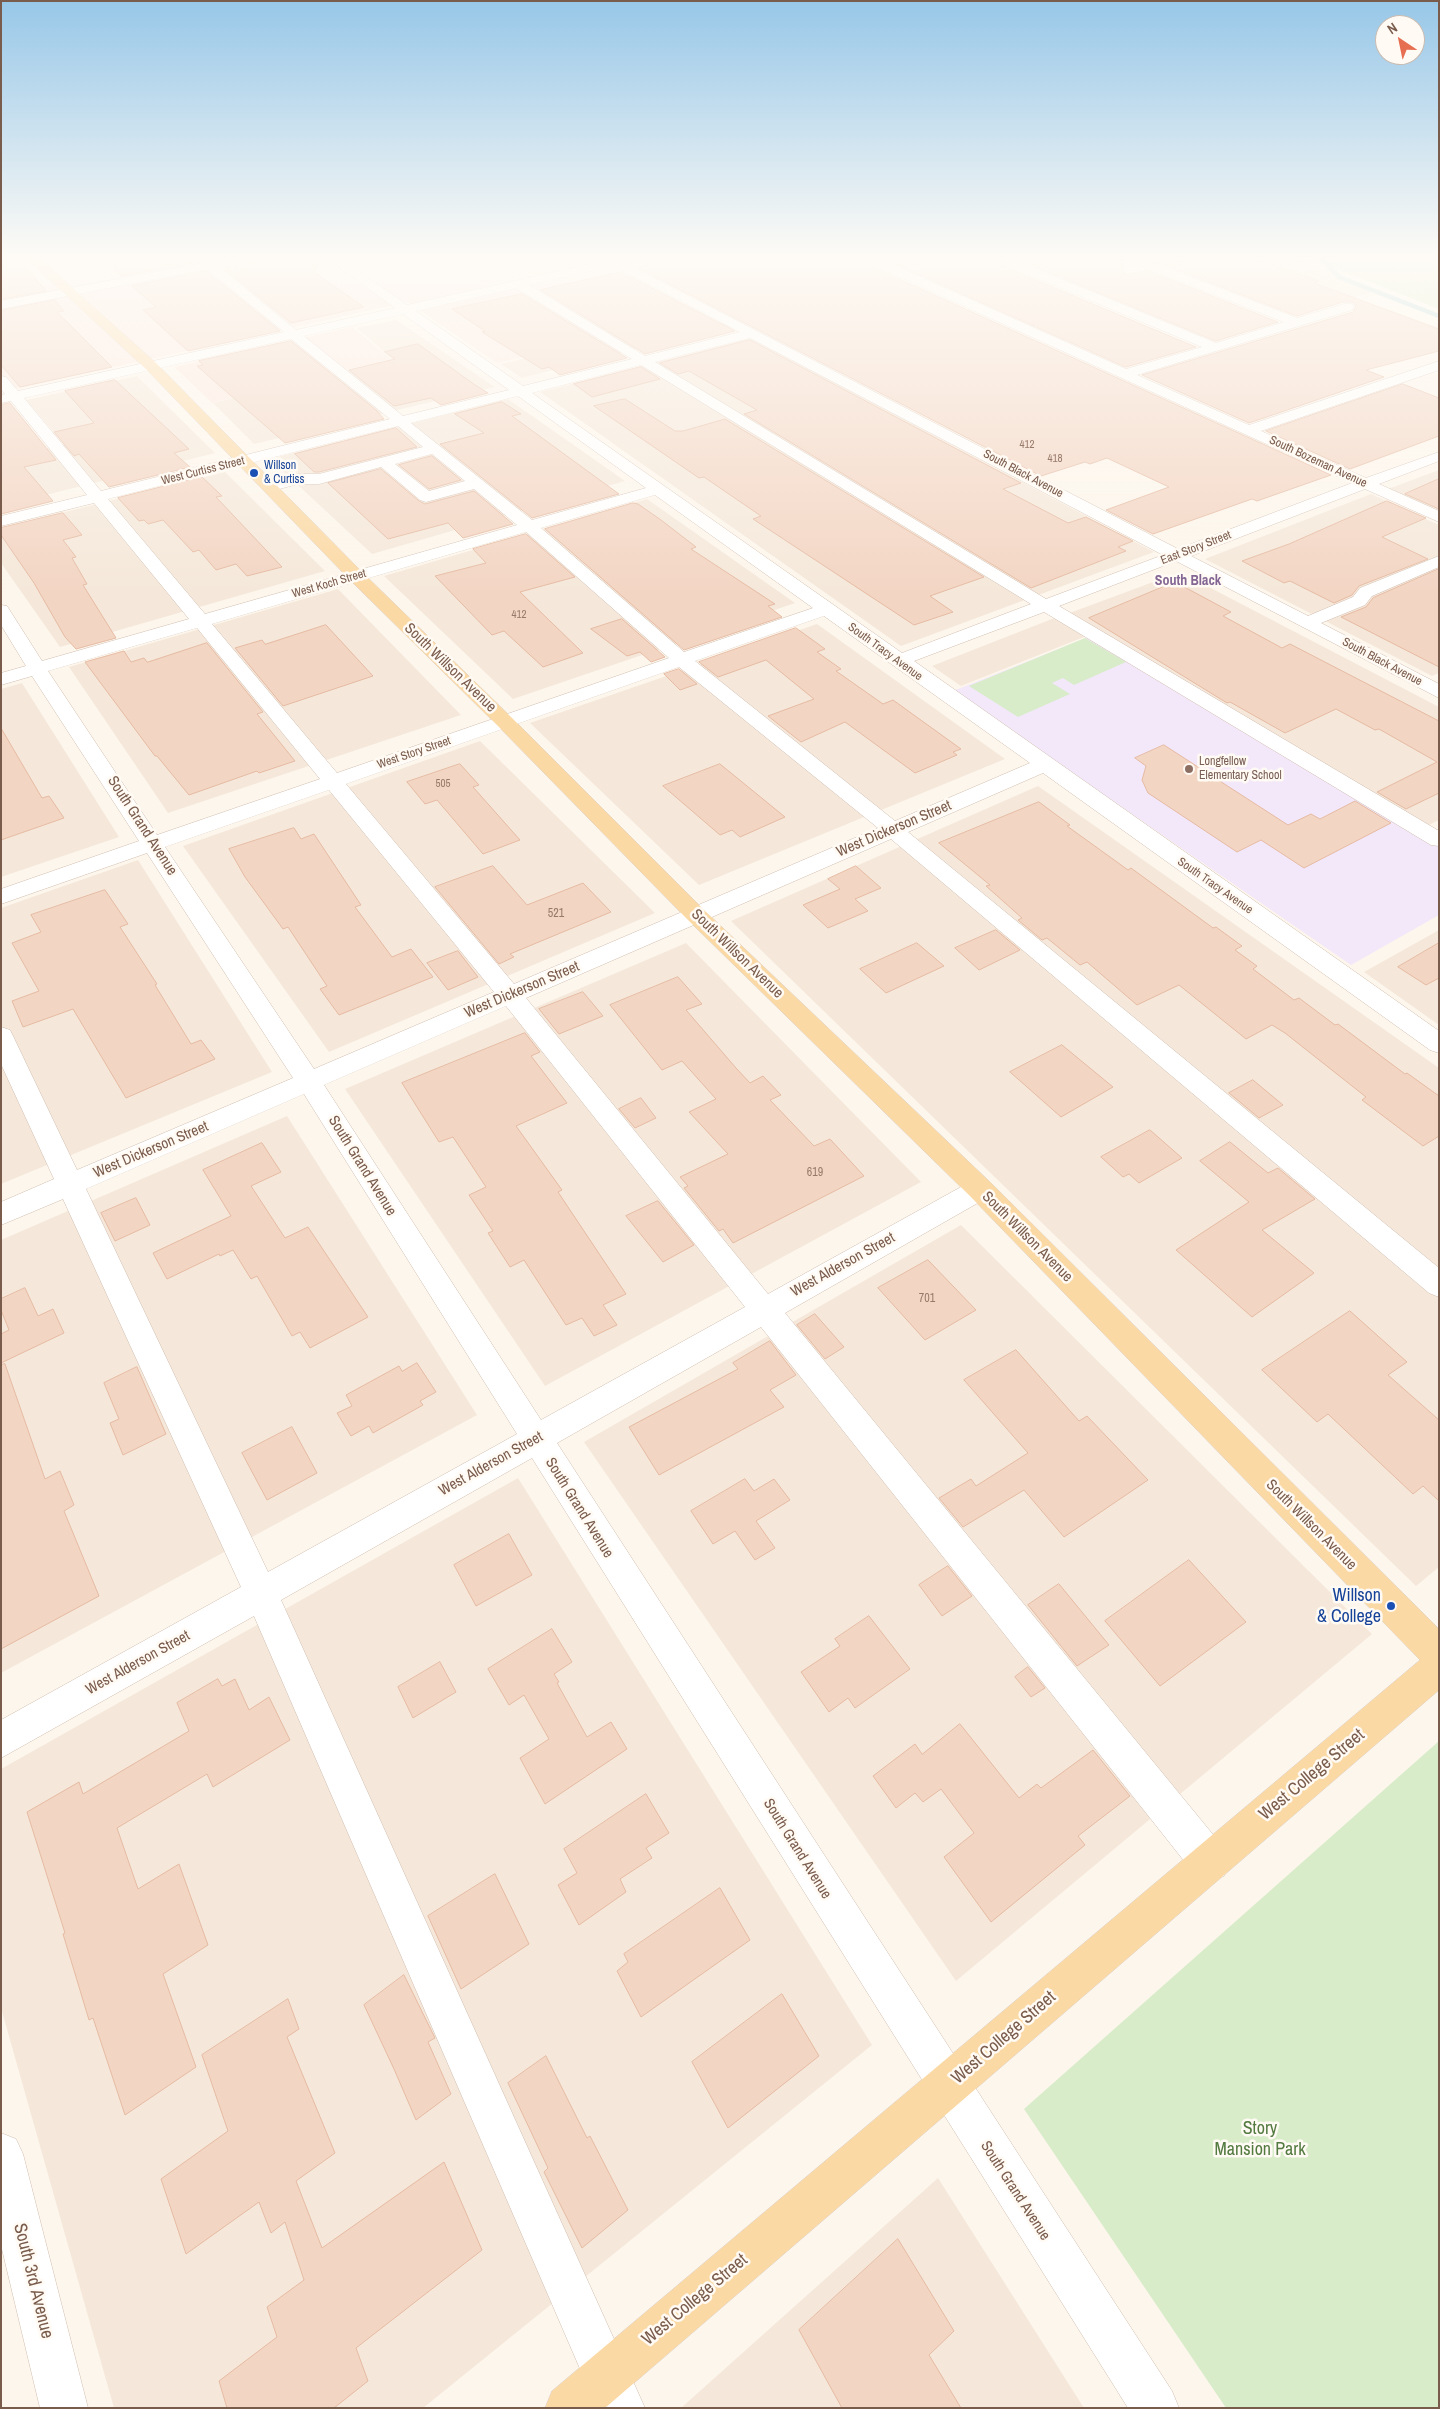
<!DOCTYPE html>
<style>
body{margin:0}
#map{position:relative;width:1440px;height:2409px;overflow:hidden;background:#fdf6ec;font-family:"Archivo Narrow",sans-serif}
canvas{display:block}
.frame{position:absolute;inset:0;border:2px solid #7a5c4d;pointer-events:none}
.north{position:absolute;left:1375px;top:15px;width:50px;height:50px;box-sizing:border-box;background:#fffaf3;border:1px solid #cabbb1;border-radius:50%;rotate:326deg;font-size:14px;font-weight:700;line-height:20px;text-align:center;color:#7a5c4d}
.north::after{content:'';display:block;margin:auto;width:18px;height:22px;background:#e76f51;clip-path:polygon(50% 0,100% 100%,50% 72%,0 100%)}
</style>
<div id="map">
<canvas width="1440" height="2409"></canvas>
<div class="frame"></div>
<div class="north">N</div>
</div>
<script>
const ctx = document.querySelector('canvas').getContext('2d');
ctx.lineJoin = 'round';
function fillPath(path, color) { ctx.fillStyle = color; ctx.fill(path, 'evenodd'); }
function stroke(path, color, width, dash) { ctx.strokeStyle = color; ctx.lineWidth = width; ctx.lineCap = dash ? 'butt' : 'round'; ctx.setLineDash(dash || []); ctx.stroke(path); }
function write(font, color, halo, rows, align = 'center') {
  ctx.font = font + ' "Archivo Narrow",sans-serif'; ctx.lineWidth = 5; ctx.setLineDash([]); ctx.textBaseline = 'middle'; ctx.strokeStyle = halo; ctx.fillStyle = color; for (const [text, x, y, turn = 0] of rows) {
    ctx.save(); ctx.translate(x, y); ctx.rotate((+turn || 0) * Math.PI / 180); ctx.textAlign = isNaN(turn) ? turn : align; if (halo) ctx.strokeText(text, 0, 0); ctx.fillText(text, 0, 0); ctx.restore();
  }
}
const residential = new Path2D(`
 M1144 258H1292L1373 292 1293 316Z
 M619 316 664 342 522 378 501 364 612 337 590 323Z
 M396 320 495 387 254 444 213 403 392 359 357 328Z
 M750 338 1154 552 901 646 540 392Z
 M137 376 215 453 1 506V459L64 444 26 400Z
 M508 399 625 481 372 554 270 459Z
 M1439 470V512L1388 489Z
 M225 472 325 571 60 647 1 563V528Z
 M1371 494 1439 525V673L1432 676 1205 559Z
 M647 499 795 603 513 699 384 576Z
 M1180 572 1439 707V820L1427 826 1067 614Z
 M338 589 461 715 168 813 69 667Z
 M1057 617 1089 635 961 686 932 666Z
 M817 624 1005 759 699 885 530 723Z
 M22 683 119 837 1 877V689Z
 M480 741 655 913 329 1052 183 846Z
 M1038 786 1439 1068V1567L1416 1586 731 921Z
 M138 860 272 1072 1 1184V908Z
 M1439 930V1025L1364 972Z
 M686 943 921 1182 545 1386 345 1089Z
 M287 1116 477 1415 1 1673V1240Z
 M961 1225 1372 1634 956 1981 584 1442Z
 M518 1478 872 2045 423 2408H114L1 2008V1769Z
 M938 2178 1084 2408H681Z`);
const commercial = new Path2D(`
 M1 258H602L615 268 676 301 588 323 609 336 497 363 408 302 1 392Z
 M352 327 391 359 212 403 174 367Z`);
const education = new Path2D(`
 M1091 636 1439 847V915L1351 965 953 691Z`);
const green = new Path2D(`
 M1309 258H1439V309Z
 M1085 638 1126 662 1074 685 1063 678 1052 683 1070 694 1018 717 969 686Z
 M1439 1741V2408H1226L1024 2109Z`);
const stream = new Path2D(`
 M1321 258 1339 277 1439 316`);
const building = new Path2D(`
 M1 258H17L46 291 1 299Z
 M100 258H221L122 276Z
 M256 258H323L314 272 364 307 291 323 223 268 252 263Z
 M633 258H861L864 263 1331 475 1257 501 1252 499 1153 534 1106 510 1169 487 1107 458 1090 464 1085 462 1041 476 638 268 648 265Z
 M882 258H992L995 263 1196 347 1126 367Z
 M1014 258H1122L1125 275 1146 270 1278 322 1216 341Z
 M1193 258H1252L1319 281 1314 283 1439 329V351L1366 370 1384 377 1249 423 1142 375 1353 312 1356 306 1352 302H1343L1297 316 1165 265Z
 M206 271 280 331 188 351 143 310 156 307 132 286Z
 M621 272 735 331 645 354 541 290Z
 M522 294 627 358 560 375 549 367 542 369 482 332 485 331 452 309Z
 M55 300 64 311 57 312 112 367 20 387 1 365V311Z
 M750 340 1021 483 1003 489 1068 523 1086 517 1133 541 1118 547 1126 551 1031 588 744 414 757 410 689 371 678 374 660 363Z
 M291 341 376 410 384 419 285 443 197 366 203 365 199 361Z
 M418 344 475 385 488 393 441 405 431 398 394 406 349 370 395 359 385 352Z
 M641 367 660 379 592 397 574 384Z
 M115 380 189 449 174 453 190 467 109 487 79 454 74 456 54 432 94 423 65 391Z
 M1403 384 1439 398V436L1350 469 1266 431Z
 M625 399 675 431H683L725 419 984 577 930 596 953 612 914 625 753 519 761 516 704 477 699 478 594 406Z
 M502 402 521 414 512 416 619 494 532 518 440 444 484 433 455 414Z
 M10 403 56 460 24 467 53 501 1 514V405Z
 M396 428 417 447 319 472H314L295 454Z
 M432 456 461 480 429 489 399 465Z
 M381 469 419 501 425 504 474 491 513 524 463 538 448 523 388 539 328 483Z
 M202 477 222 496 216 497 282 567 247 576 236 564 216 570 199 550 193 552 163 520 148 524 144 520 139 521 118 498Z
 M1439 479V509L1405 494Z
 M1387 501 1426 518 1382 537 1428 559 1359 586 1352 595 1334 603 1290 581 1284 583 1242 561 1289 544Z
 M633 503 638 504 661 520 696 547 691 549 775 604 768 606 782 617 684 650 545 529Z
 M63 513 82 535 63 540 76 557 72 558 87 584 83 585 116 638 76 649 65 637 34 583 1 535V528Z
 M526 534 575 577 520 592 583 653 543 667 504 631 492 635 435 576 486 563 473 549Z
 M1439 569V667L1341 617 1366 607 1373 598Z
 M1175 582 1231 612 1223 616 1282 648 1290 644 1439 721V793L1406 809 1377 792 1437 762 1379 729 1375 730 1336 709 1285 733 1230 702 1227 703 1089 618Z
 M622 619 665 657 651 662 640 652 627 656 591 629Z
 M326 625 373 676 283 706 235 648 262 640 265 644Z
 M796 628 825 649 817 652 841 669 836 671 883 704 893 700 961 749 953 752 957 755 915 773 845 722 801 742 768 716 814 699 766 660 718 677 699 662Z
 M207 643 263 712 257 714 295 761 259 773 257 771 189 795 157 756H155L85 662 124 651 131 662 144 658 147 662Z
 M679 669 697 684 680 690 664 674Z
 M1 728 42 798 49 796 64 818 1 840Z
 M1164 745 1288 825 1311 814 1320 819 1355 801 1391 823 1304 868 1261 840 1237 852 1148 793 1142 780 1146 766 1135 758Z
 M460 764 479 785 473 787 520 840 483 854 437 800 425 804 407 782Z
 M720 764 785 817 740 837 732 830 720 835 663 786Z
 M1039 802 1070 825 1067 826 1128 870 1131 868 1213 928 1216 927 1242 946 1235 950 1257 966 1253 969 1294 1000 1299 998 1335 1025 1338 1024 1405 1074 1407 1073 1439 1096V1136L1423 1146 1362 1100 1366 1097 1285 1033 1272 1025 1246 1039 1179 985 1137 1005 1087 962 1080 965 1047 938 1042 940 1018 920 1022 918 986 886 990 885 939 843Z
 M294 828 301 839 314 834 361 905 355 907 392 957 411 949 433 977 339 1015 320 989 327 986 288 927 283 929 245 877 229 849Z
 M493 866 527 905 583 883 611 912 510 954 514 957 499 964 435 887Z
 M856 866 881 888 855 899 868 911 828 928 803 905 840 889 828 879Z
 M105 890 128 924 120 927 157 984 155 985 191 1044 201 1040 215 1059 126 1098 73 1009 23 1027 12 1001 39 991 12 943 41 932 31 915Z
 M996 930 1020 950 979 970 955 948Z
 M917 943 944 966 886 993 860 969Z
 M1439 943V978L1426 985 1398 967Z
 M458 951 478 977 448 990 427 963Z
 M678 977 702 1004 686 1010 736 1068 750 1083 763 1076 781 1095 770 1100 814 1146 830 1139 864 1176 733 1243 723 1229 719 1231 684 1188 688 1186 680 1177 728 1154 689 1112 716 1099 682 1061 662 1070 610 1005Z
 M583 992 603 1016 559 1034 539 1009Z
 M525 1033 540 1052 531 1056 567 1103 516 1126 562 1190 558 1192 626 1294 603 1305 617 1325 594 1336 582 1318 566 1325 524 1260 510 1267 488 1233 493 1231 469 1195 486 1187 453 1137 439 1142 402 1083Z
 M1062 1045 1113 1087 1061 1117 1010 1072Z
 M1253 1080 1283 1105 1259 1118 1229 1093Z
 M641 1098 656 1118 635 1128 619 1109Z
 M1150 1130 1182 1158 1139 1183 1129 1174 1123 1177 1101 1157Z
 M1230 1142 1268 1173 1278 1168 1315 1199 1262 1230 1314 1273 1252 1317 1176 1250 1249 1202 1200 1161Z
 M262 1143 281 1172 251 1186 285 1238 308 1227 368 1317 310 1348 300 1332 292 1336 257 1276 251 1279 233 1250 220 1256 219 1254 167 1279 153 1253 231 1216 203 1170Z
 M136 1198 150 1225 115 1241 101 1213Z
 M658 1201 694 1245 663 1262 626 1216Z
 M928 1260 976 1310 925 1340 878 1288Z
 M25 1288 38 1316 53 1309 64 1333 1 1363V1334L9 1330 1 1310V1299Z
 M1350 1311 1407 1362 1388 1375 1439 1420V1501L1423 1486 1413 1494 1328 1414 1317 1422 1262 1370Z
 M815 1314 844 1347 825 1359 797 1325Z
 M770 1341 796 1375 770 1390 784 1407 659 1475 629 1427 738 1369 733 1363Z
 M1016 1350 1079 1421 1087 1416 1148 1480 1064 1537 1024 1490 963 1527 939 1498 971 1479 976 1486 1028 1453 964 1380Z
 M417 1363 436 1392 420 1401 423 1405 373 1433 369 1426 351 1436 337 1413 352 1406 346 1395 399 1366 402 1371Z
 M5 1364 45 1479 60 1471 74 1505 64 1511 99 1596 1 1649V1365Z
 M137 1367 166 1434 123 1455 110 1423 119 1419 104 1383Z
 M292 1427 317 1473 267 1500 242 1453Z
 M745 1479 754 1491 774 1479 790 1500 756 1521 775 1548 755 1560 735 1531 713 1544 691 1511Z
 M509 1534 532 1575 476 1606 454 1565Z
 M1189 1560 1246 1622 1160 1686 1105 1621Z
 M948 1566 972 1596 942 1616 919 1585Z
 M1059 1584 1109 1645 1077 1666 1028 1605Z
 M869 1616 910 1669 855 1708 848 1698 829 1712 801 1672 840 1646 835 1639Z
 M552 1629 572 1662 554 1674 559 1682 557 1683 587 1737 611 1722 627 1749 545 1804 520 1758 549 1739 524 1695 509 1705 488 1669Z
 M440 1662 456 1692 413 1718 398 1687Z
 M1028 1667 1045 1688 1031 1697 1015 1677Z
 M218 1679 222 1686 235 1679 249 1710 269 1697 290 1740 213 1787 207 1774 117 1828 138 1889 179 1864 208 1945 163 1974 196 2067 125 2115 93 2018 89 2020 63 1934 65 1933 27 1812 79 1782 83 1794 189 1731 177 1703Z
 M960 1724 1019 1798 1037 1784 1041 1788 1093 1750 1130 1796 1078 1836 1085 1845 991 1922 944 1857 974 1833 941 1789 923 1802 915 1793 896 1808 873 1776 915 1744 922 1754Z
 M646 1794 669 1833 646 1848 652 1858 620 1879 626 1892 579 1925 558 1885 577 1873 564 1849Z
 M495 1874 529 1944 461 1989 428 1916Z
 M720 1888 750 1940 641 2017 617 1971 628 1962 624 1954Z
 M404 1975 435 2038 428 2042 451 2094 416 2120 394 2069 364 2005Z
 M782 1994 819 2056 728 2128 692 2062Z
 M288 1999 299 2029 287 2037 335 2153 296 2181 322 2248 444 2162 482 2250 356 2348 368 2381 334 2408H227L219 2381 277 2337 267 2307 304 2280 285 2222 271 2233 259 2202 186 2254 161 2179 228 2131 202 2055Z
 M546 2056 587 2138 590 2136 628 2210 582 2248 544 2172 548 2168 508 2083Z
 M898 2239 954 2331 929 2355 961 2408H842L799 2330Z`);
const path = new Path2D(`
 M1359 258 1389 267
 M1390 258 1389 267 1439 294
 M1370 259 1390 261
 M1365 297 1420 283`);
const minor = new Path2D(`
 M31 258H58L56 261 31 264 29 261Z
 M230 258H254L252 261 219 267 296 330 395 308 327 258H340L407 305 604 261 601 258H631V263L627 264 1178 549 1352 483 865 261 863 258H878L1126 369 1202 347 996 261 994 258H1010L1216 343 1284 322 1128 261 1126 258H1142L1297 318 1344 304H1352L1354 307 1352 310 1137 375 1249 425 1439 361V370L1261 431 1366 478 1439 452V461L1379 484 1439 511V522L1365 489 1191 556 1308 616 1353 597 1360 588 1439 556V567L1372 596 1365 605 1321 623 1439 684V698L1176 561 1059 606 1439 831V846L1431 845 1044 612 914 661 1439 1031V1053L1430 1050 1043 773 908 832 1439 1268V1297L1429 1293 891 839 526 998 768 1294 970 1182 980 1179 990 1182 994 1189 990 1196 785 1313 1224 1848 1229 1862 1224 1876 1210 1881 1196 1876 761 1327 557 1443 1172 2391 1179 2408H1128L532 1458 281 1600 645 2408H597L254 1616 1 1758V1720L241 1587 63 1199 1 1225V1202L54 1179 1 1064V1027L10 1030 13 1036 77 1170 293 1078 147 853 1 904V889L139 841 32 676 1 685V673L26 666 1 625V605L7 606 42 661 189 619 94 503 1 526V516L87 495 11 401 1 403V395L5 394 1 389V376L6 377 18 391 284 332 207 269 1 309V301ZM614 266 740 332 645 356 529 285ZM516 288 632 359 523 386 416 311ZM403 314 509 390 403 416 304 336ZM750 338 1163 555 1046 599 655 362ZM291 339 390 419 101 491 24 398ZM641 365 1031 604 902 653 532 393ZM518 396 646 488 532 520 411 423ZM398 426 423 447 319 474H297L262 484 260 487 268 492 298 484H319L381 467 420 500 426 502 474 489 517 525 205 614 108 499ZM432 454 465 481 429 491 395 464ZM655 495 813 608 684 652 541 528ZM526 532 669 658 337 773 212 624ZM824 616 1030 763 895 821 695 661ZM197 628 320 779 157 835 48 671ZM679 667 878 828 514 984 346 784ZM329 790 494 992 314 1069 165 847ZM506 1006 745 1307 541 1420 324 1085ZM304 1094 517 1434 268 1572 86 1189Z
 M1 2133 16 2139 23 2154 88 2408H40L1 2245Z`);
const major = new Path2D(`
 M26 258H39L156 363 362 572 512 718 704 910 990 1182 1439 1629V1690L605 2408H545L552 2391 1420 1660 970 1196 688 920 498 726 350 580 146 369Z`);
const markers = [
 [254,473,5,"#1a4fb4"],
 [1189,769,5,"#8d6e63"],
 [1391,1606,5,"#1a4fb4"]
];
const farNumbernames = [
 ["412",1027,445],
 ["418",1055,459],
 ["412",519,615],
 ["505",443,784]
];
const farStreetnames = [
 ["South Bozeman Avenue",1318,462,25],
 ["West Curtiss Street",203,471,-14],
 ["South Black Avenue",1023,474,28],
 ["East Story Street",1196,548,-21],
 ["West Koch Street",329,584,-16],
 ["South Tracy Avenue",885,652,36],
 ["South Black Avenue",1382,662,28],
 ["West Story Street",414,753,-19],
 ["South Tracy Avenue",1215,886,35]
];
const farTransitnames = [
 ["Willson",264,466],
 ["& Curtiss",264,480]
];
const farEducationnames = [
 ["Longfellow",1199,762],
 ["Elementary School",1199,776]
];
const numberNames = [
 ["521",556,914],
 ["619",815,1173],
 ["701",927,1299]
];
const farNeighbourhoodnames = [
 ["South Black",1188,581]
];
const streetNames = [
 ["South Willson Avenue",450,668,44],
 ["South Grand Avenue",142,826,57],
 ["West Dickerson Street",894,829,-23],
 ["South Willson Avenue",737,954,44],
 ["West Dickerson Street",522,990,-23],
 ["West Dickerson Street",151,1150,-23],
 ["South Grand Avenue",362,1166,58],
 ["South Willson Avenue",1027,1237,45],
 ["West Alderson Street",843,1265,-29],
 ["West Alderson Street",491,1464,-29],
 ["South Grand Avenue",579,1508,58],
 ["South Willson Avenue",1311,1525,45],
 ["West Alderson Street",138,1663,-29],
 ["South Grand Avenue",797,1849,58],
 ["South Grand Avenue",1015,2191,57]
];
const nearTransitnames = [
 ["Willson",1381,1596],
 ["& College",1381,1617]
];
const nearStreetnames = [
 ["West College Street",1312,1775,-40],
 ["West College Street",1004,2038,-41],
 ["South 3rd Avenue",33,2281,76],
 ["West College Street",695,2300,-40]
];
const nearParknames = [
 ["Story",1260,2129],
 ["Mansion Park",1260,2150]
];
fillPath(residential, '#f5e8da');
fillPath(commercial, '#fde8e0');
fillPath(education, '#f3e8fa');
fillPath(green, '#d8ecc9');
stroke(stream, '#a5d3da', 4.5);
fillPath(building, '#f3d5c3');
stroke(building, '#e6bba3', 1);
stroke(minor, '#d1beb0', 1);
stroke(major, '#dad1cd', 1);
stroke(path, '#d9b8a5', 1, [0.5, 2]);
fillPath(minor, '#fff');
fillPath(major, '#fbd9a5');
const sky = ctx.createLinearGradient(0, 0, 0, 595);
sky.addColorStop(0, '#97c7e8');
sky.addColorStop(0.43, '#fefbf6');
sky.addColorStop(1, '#fefbf600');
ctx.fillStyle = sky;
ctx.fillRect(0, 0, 1440, 595);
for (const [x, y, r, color] of markers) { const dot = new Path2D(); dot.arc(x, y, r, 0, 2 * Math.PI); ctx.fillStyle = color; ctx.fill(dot); stroke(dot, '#fffaf3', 2); }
write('11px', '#987a6a', null, farNumbernames);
write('12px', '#7a5c4d', '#fffaf3', farStreetnames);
write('12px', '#164399', '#fffaf3', farTransitnames, 'left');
write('12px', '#785e54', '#fffaf3', farEducationnames, 'left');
write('12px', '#987a6a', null, numberNames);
write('bold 14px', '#846695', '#fffaf3', farNeighbourhoodnames);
write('15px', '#7a5c4d', '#fffaf3', streetNames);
write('18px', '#164399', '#fffaf3', nearTransitnames, 'right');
write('18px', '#7a5c4d', '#fffaf3', nearStreetnames);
write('18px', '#537a41', '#fffaf3', nearParknames);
</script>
